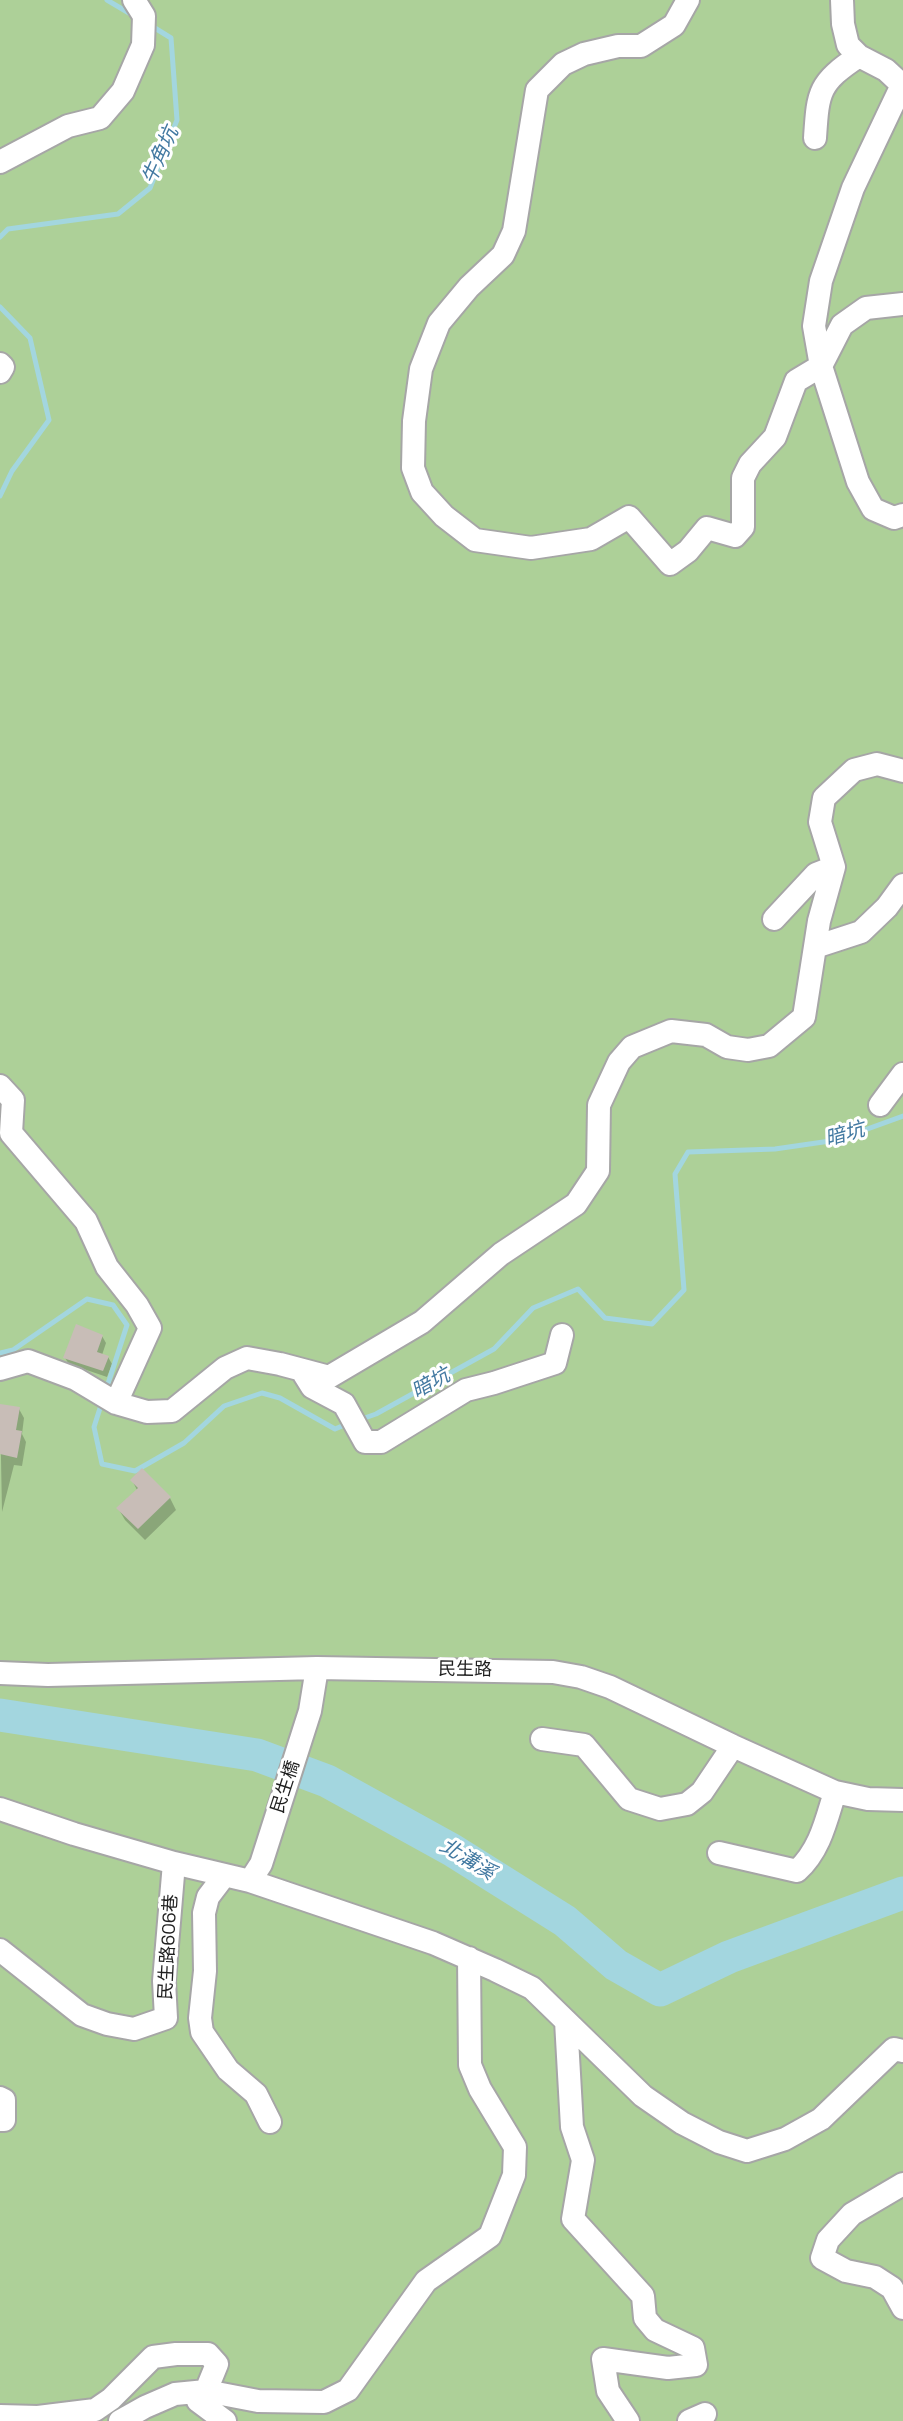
<!DOCTYPE html>
<meta charset="utf-8">
<style>
body{margin:0}
canvas{display:block;background:#f0ebe4}
</style>
<canvas width="903" height="2421"></canvas>
<script>
const ctx = document.querySelector('canvas').getContext('2d');
ctx.lineJoin = 'round';
function fillPath(path, color) { ctx.fillStyle = color; ctx.fill(path, 'evenodd'); }
function stroke(path, color, width, dash) { ctx.strokeStyle = color; ctx.lineWidth = width; ctx.lineCap = dash ? 'butt' : 'round'; ctx.setLineDash(dash || []); ctx.stroke(path); }
function write(font, color, halo, rows, align = 'center') {
  ctx.font = font + ' "Space Grotesk","Noto Sans TC",sans-serif'; ctx.lineWidth = 6; ctx.setLineDash([]); ctx.textBaseline = 'middle'; ctx.strokeStyle = halo; ctx.fillStyle = color; for (const [text, x, y, turn = 0] of rows) {
    ctx.save(); ctx.translate(x, y); ctx.rotate((+turn || 0) * Math.PI / 180); ctx.textAlign = isNaN(turn) ? turn : align; if (halo) ctx.strokeText(text, 0, 0); ctx.fillText(text, 0, 0); ctx.restore();
  }
}
const forest = new Path2D(`
 M0 0H903V2421H0Z`);
const shadow = new Path2D(`
 M102 1336 106 1343 102 1355 108 1357 112 1364 107 1377 69 1364 65 1358Z
 M0 1406 19 1409 24 1418 22 1434 26 1442 22 1466 14 1465 2 1512Z
 M142 1470 170 1498 176 1510 145 1540 125 1520 118 1508 137 1490 132 1480Z`);
const stream = new Path2D(`
 M107 0 134 16
 M0 237 8 229 118 214 150 188 177 120 171 38 150 25
 M0 307 30 338 49 420 12 471 0 496
 M0 1353 13 1350 87 1299 113 1305 127 1325 106 1390
 M102 1402 94 1427 102 1464 135 1471 184 1443 224 1406 262 1393 280 1398 335 1429 347 1424
 M359 1420 376 1414 494 1349 533 1308 578 1289 605 1318 652 1324 684 1290 675 1174 688 1152 775 1149 837 1140 903 1116`);
const river = new Path2D(`
 M0 1715 257 1755 327 1781 452 1850 565 1921 616 1965 660 1990 729 1957 903 1893`);
const building = new Path2D(`
 M76 1324 103 1335 97 1352 109 1356 103 1371 63 1358Z
 M0 1404 20 1407 16 1430 22 1431 17 1458 0 1454Z
 M142 1468 171 1497 138 1529 116 1508 138 1488 130 1480Z`);
const minor = new Path2D(`
 M688 0 674 25 641 46H618L584 54 563 64 537 90 514 231 503 255 469 287 439 323 421 369 414 421 413 468 422 492 444 516 475 540 531 548 591 539 629 517 670 564 688 551 707 528 735 536 743 527V478L750 464 775 437 796 381 821 366 842 325 866 308 903 304
 M842 0 843 24 848 45 859 56 886 70 902 85 853 188 821 281 814 326 821 366 858 482 873 509 894 518 903 515
 M815 138C818 92 818 83 859 56
 M0 162 68 126 100 118 123 91 143 45 144 16 134 0
 M0 364 3 367 0 372
 M774 919 816 874 834 867
 M815 947 861 932 887 907 903 885
 M0 1086 13 1100 11 1133 86 1221 107 1267 137 1305 150 1328 116 1403
 M880 1105 903 1074
 M0 1369 28 1361 76 1379 116 1403 147 1412 172 1411 225 1368 247 1358 280 1364 329 1377 422 1322 501 1254 576 1204 598 1171 599 1105 619 1062 632 1047 671 1031 706 1035 727 1047 748 1050 769 1046 804 1017 819 921 834 867 820 822 824 798 854 770 877 764 903 771
 M302 1371 312 1387 344 1404 365 1442H381L466 1390 494 1383 555 1363 562 1335
 M0 1673 48 1675 317 1668 553 1672 581 1677 610 1687 733 1746 835 1792 868 1799 903 1800
 M542 1739 584 1745 629 1799 660 1809 687 1804 702 1792 733 1746
 M0 1809 74 1834 174 1863
 M719 1853 797 1871C820 1850 826 1821 835 1792
 M224 1876 208 1897 204 1913 205 1971 200 2018 202 2032 228 2070 256 2094 270 2122
 M250 1881 261 1864 310 1711 317 1668
 M0 1950 82 2015 107 2024 134 2029 166 2018 164 1981 174 1863 250 1881 433 1943 495 1970 532 1988 643 2096 682 2123 719 2142 747 2151 785 2139 821 2119 894 2049 903 2051
 M566 2021 572 2127 583 2160 573 2219 643 2296 645 2318 655 2330 693 2348 696 2365 668 2368 603 2359 608 2391 628 2421
 M0 2098 4 2100V2120H0
 M903 2184 852 2214 828 2240 822 2258 846 2271 875 2277 892 2288 903 2308
 M0 2416 38 2417 95 2410 111 2399 153 2357 176 2354H208L217 2364 206 2391 198 2401 225 2421
 M120 2421 145 2407 175 2394 206 2391 258 2401 324 2402 348 2390 426 2281 490 2236 514 2175 515 2147 480 2089 470 2065 469 1958
 M689 2421 705 2414`);
const streetNames = [
 ["民生路",465,1670,1],
 ["民生橋",286,1787,-72],
 ["民生路606巷",169,1947,-87]
];
const waterNames = [
 ["牛角坑",161,156,-66],
 ["暗坑",845,1135,-16],
 ["暗坑",431,1384,-29],
 ["北溝溪",467,1860,31]
];
fillPath(forest, '#add098');
fillPath(shadow, '#0003');
stroke(stream, '#a3d6df', 5);
stroke(river, '#a3d6df', 33);
fillPath(building, '#c8bdb7');
stroke(minor, '#a6a6a6', 26);
stroke(minor, '#fff', 22);
write('18px', '#1f1f1f', '#fff', streetNames);
write('italic 20px', '#4279a1', '#fff', waterNames);
</script>
